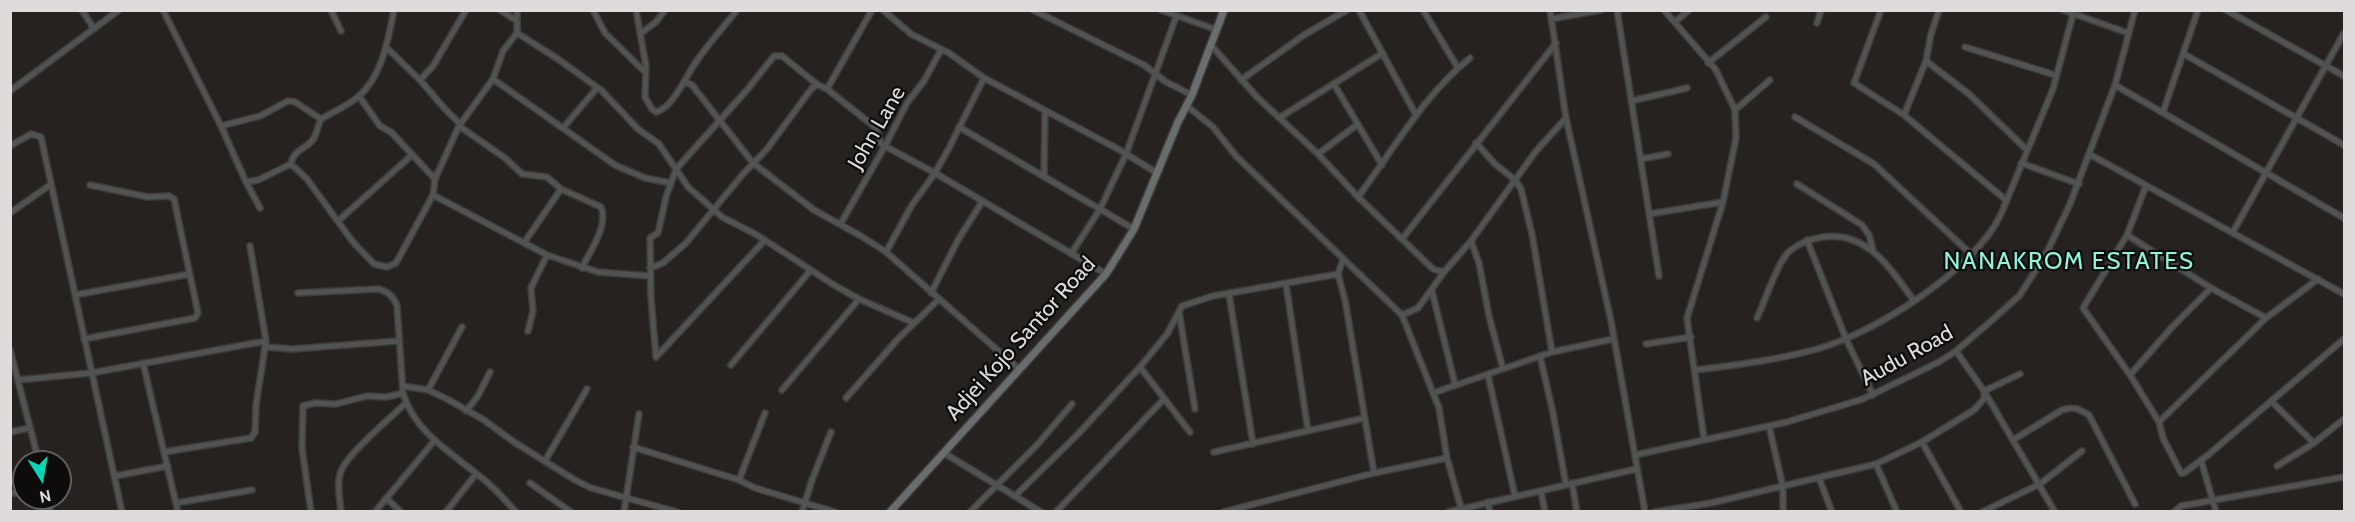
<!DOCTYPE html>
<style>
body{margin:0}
#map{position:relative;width:2355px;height:522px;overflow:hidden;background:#262220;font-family:Cabin,sans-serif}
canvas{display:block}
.frame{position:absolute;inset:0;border:12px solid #dedbda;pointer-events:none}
.north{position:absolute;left:12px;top:450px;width:60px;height:60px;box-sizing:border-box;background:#0d0c0b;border:2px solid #615f5e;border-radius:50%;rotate:169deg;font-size:16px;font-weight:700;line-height:24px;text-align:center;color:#dedbda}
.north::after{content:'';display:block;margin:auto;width:21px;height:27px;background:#0ad5b5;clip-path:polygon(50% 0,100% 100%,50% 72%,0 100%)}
</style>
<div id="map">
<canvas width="2355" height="522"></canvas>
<div class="frame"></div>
<div class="north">N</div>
</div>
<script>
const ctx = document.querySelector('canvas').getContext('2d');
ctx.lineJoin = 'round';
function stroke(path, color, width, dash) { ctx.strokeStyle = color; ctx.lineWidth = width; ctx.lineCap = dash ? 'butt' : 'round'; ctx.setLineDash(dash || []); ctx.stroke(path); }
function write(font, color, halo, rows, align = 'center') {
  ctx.font = font + ' Cabin,sans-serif'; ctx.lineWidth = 4.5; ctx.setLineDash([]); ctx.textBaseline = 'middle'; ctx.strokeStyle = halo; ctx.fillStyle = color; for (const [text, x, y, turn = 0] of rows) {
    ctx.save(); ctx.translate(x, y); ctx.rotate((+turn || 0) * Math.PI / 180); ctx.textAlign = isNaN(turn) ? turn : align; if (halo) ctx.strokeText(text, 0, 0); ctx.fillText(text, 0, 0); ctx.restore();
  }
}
const street = new Path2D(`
 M82 10 94 29
 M163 10 221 126 246 182 258 180 291 164 307 179 353 242 374 264 387 267 396 263 433 195 435 179 459 126 493 79 503 51 517 33V10
 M331 10 341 31
 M500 10 517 21
 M593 10 605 33 645 72
 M636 10 646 66 645 97 652 109 656 112C673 108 686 76 696 62 708 44 723 28 737 10
 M883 10 911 34 949 53 984 78 1118 149 1157 173
 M1033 10 1144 65 1166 82 1192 95
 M1161 10 1217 30
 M1359 10 1416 115
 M1423 10 1458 68
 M1550 10 1566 118 1611 321 1645 512
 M1617 10 1659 276
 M1664 10 1716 70 1735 110 1736 138 1723 202 1687 318 1704 439
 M1881 10 1854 83 1904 115 2006 200
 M2063 10 2128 33
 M2226 10 2344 76
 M1551 19 1601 10
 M1675 22 1689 10
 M1817 23 1821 10
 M517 33 558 59 602 91 638 129 659 144 688 187 722 217 757 235 834 285 859 299 914 323
 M640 34 656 22 665 10
 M1211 45 1257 97 1318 154 1358 197 1433 269 1444 272
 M1965 47 2055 75
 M387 48 420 80 445 109 460 124
 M2184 54 2344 145
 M1926 61 1969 94 2027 150
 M1708 63 1766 17
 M493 79 615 165 645 178 671 183
 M420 80 433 66 466 10
 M1241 80 1304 35 1347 10
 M685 82 692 85 753 163 814 210 861 236 886 252 1020 370
 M1334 84 1382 165
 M2115 85 2344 218
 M827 89 872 10
 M10 91 119 10
 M359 96 380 126 391 132 435 179
 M1631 101 1687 88
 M1187 106 1213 127 1236 156 1402 315 1439 408 1447 458 1461 508
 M1735 110 1770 80
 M2163 112 2198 10
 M1904 115 1926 61 1931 34 1939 10
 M1795 117 1874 164 1972 255
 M1279 118 1383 53
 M221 126 260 116 288 101 295 102 321 119
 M459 126 505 158 522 174 547 177 561 189 601 207C609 225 590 251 582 268
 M959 127 1134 229
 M563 128 597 88
 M1476 143 1495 164 1515 180 1521 189 1532 234 1552 352
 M10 146 31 134 41 137 122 512
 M1318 154 1358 124
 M2089 154 2344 294
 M1641 159 1668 154
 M2021 163 2079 184
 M291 164C293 149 308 149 314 138 317 133 318 125 321 119 333 112 347 106 358 97 382 77 388 40 394 10
 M1044 177 1045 112
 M246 182 260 208
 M1797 184 1862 225 1869 235 1873 250
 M2146 186 2127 235 2083 308 2130 375 2159 422 2163 438 2181 473H2184L2208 455 2344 339
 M433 195 547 255 598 272 650 276
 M1358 197C1394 149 1423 96 1470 58
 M10 213 50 185
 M1649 214 1723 202
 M338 221 412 155
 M841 223 885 146 907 103 924 81 941 50
 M2233 232 2344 33
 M2127 235 2211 288 2266 318
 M1402 239 1556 43
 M1807 240 1846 339 1873 395
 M1471 241 1479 263 1489 316 1503 369
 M524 243 561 189
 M886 252 912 205 935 173 949 148 984 78
 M1071 254 1100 209 1126 154 1176 17
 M1343 259 1338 274 1345 300 1374 473
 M650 268 663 263 686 243 743 174 767 149 812 88 818 85 827 89 876 128 881 144 935 173 1106 274
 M1286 284 1308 431
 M1432 291 1455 384
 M298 293 378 289C387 291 394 297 397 306L403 393C414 432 453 454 482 478 495 488 505 500 516 512
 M931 293 958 240 982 202
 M1229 294 1253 444
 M75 295 190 274
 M1179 312 1195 409
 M1402 315 1418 308 1444 272 1471 241 1536 151 1566 118
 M1757 318C1766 299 1774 271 1786 255 1791 248 1805 241 1813 239 1863 225 1889 266 1914 301
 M528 331 533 311 531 288 547 255
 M84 339 195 318 198 313 174 199 169 196 148 197 90 185
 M1646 344 1691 337
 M266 347 293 349 398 341
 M10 350 39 462
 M1540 356 1553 413 1566 485
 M656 357 651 298 650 238 658 233 666 197 676 169 747 90 774 56H782L818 85
 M656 357 764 241
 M143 363 178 512
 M731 365 810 271
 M1140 367 1190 432
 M1696 370C1737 365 1777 360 1817 349 1875 333 1976 269 2001 214L2053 89 2073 14
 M2020 374 1984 391 2055 512
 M1488 375 1515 496
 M2130 375 2173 326 2211 288
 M18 380 91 373 266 341
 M403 386 428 390 449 400 484 420 514 442 575 480 591 488 677 512
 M428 390 462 327
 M782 390 859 299
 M1433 393 1552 352 1613 339
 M846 398 897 340 938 300
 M2271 401 2314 443
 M466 411 478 396 490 372
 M765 413 739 480 755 488 835 512
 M2159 422 2266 318 2318 279
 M1769 426 1783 487V512
 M10 432 30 428
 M2013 440 2062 410C2074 406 2079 409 2089 415L2135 504
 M1922 442 1961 512
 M633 447 739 480
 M164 452 251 438 255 432 256 405 266 341 250 246
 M1214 452 1365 418
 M944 453 1041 512
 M1635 455 1787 422 1863 399 1939 362 1956 351 1990 322 2020 295 2047 252 2070 204 2115 85 2135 10
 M2201 460 2216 512
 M545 461 587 389
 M1876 464 1897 512
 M2277 466 2314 443 2344 419
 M115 476 168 466
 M1819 478 1832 512
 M530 483 571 512
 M1572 483 1577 512
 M1541 491 1545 512
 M10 494 24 491
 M1015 496 1078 434 1140 367 1167 334 1182 306 1213 296 1338 274
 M48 498 51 512
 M386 498 401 512
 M1488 502 1490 512
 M176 503 252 490
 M311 512 302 448 303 406 315 403 336 404 367 396 386 397 403 393
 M341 512C340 499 336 480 342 469 351 451 390 418 406 403
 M375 512 435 440
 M446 512 476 474
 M624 512 639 414
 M802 512 812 480 831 432
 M970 512 1037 445 1072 404
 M1056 512 1163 400
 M1223 512 1374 473 1447 458
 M1448 512 1636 469
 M1654 512 1711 503 1876 464 1922 442 1974 410 1984 399V391L1956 351
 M1982 512 2040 484 2082 451
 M2174 512 2181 506 2344 477`);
const secondary = new Path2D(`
 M890 512 1106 274 1134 229 1178 122 1192 95 1224 10`);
const streetNames = [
 ["John Lane",877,128,-60],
 ["Adjei Kojo Santor Road",1021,339,-48],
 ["Audu Road",1907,356,-29]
];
const neighbourhoodNames = [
 ["NANAKROM ESTATES",2069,262]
];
stroke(street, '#403c3a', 8);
stroke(secondary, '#403c3a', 10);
stroke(street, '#505352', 5);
stroke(secondary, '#696d6d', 7);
write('22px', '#dedbda', '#0d0c0b', streetNames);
ctx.letterSpacing = '1.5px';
write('24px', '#90f3db', '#0d0c0b', neighbourhoodNames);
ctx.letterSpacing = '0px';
</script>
